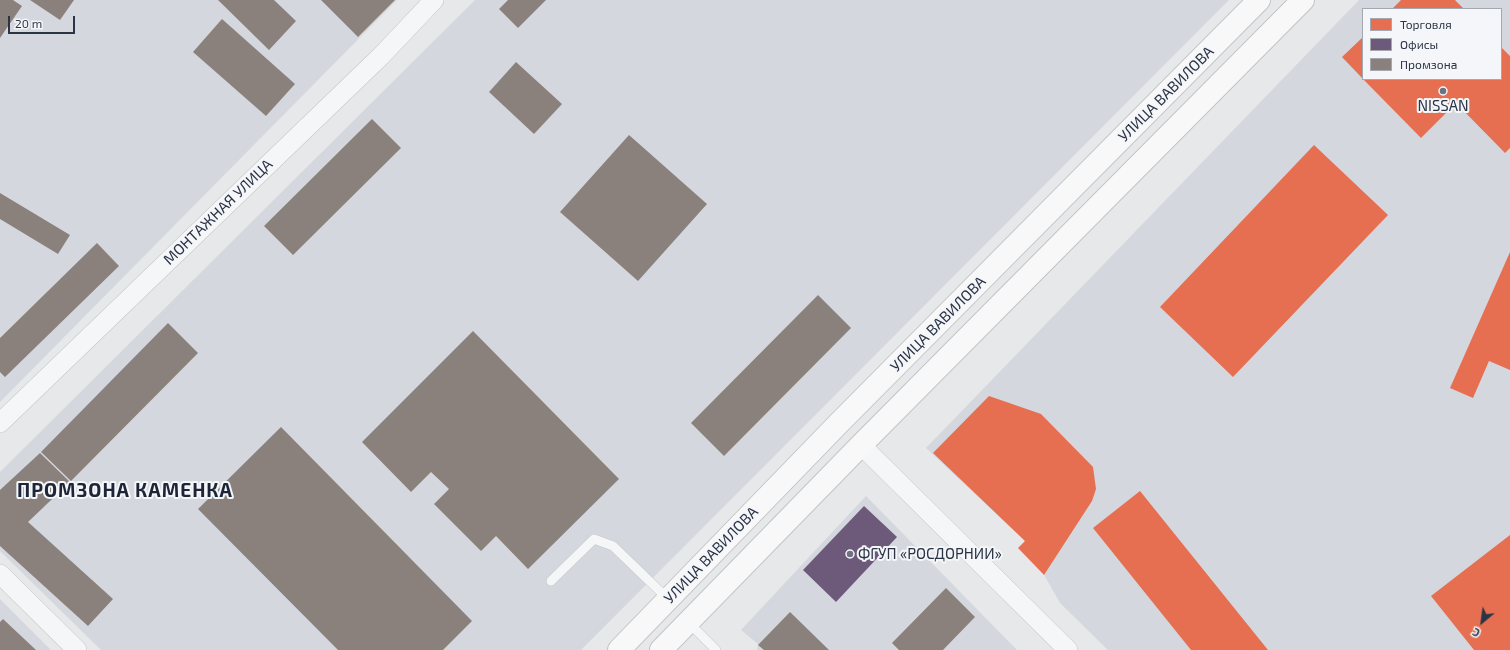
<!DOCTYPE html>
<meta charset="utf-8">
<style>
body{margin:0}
#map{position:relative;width:1510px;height:650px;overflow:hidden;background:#e6e8ea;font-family:"Exo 2",sans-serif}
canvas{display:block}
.legend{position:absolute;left:1362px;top:8px;width:140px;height:72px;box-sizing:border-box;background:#f4f6f9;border:1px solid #a4a8b1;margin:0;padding:5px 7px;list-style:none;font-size:12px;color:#2b3445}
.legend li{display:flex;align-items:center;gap:8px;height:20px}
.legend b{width:20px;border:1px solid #a4a8b1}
.north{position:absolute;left:1462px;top:602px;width:40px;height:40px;-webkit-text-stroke:3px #f4f6f9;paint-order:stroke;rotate:209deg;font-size:11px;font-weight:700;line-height:16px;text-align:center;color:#2b3445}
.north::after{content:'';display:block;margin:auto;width:14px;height:18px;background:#2b3445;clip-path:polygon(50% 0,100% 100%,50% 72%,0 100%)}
.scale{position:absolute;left:8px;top:16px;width:67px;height:18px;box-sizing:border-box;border:2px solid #2b3445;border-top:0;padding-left:5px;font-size:12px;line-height:14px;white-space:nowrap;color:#2b3445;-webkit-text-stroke:3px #f4f6f9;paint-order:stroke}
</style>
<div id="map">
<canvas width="1510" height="650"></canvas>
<ul class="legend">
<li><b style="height:11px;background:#e76f51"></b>Торговля</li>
<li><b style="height:11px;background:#6d597a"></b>Офисы</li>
<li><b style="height:11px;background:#8a817c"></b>Промзона</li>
</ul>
<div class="north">С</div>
<div class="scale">20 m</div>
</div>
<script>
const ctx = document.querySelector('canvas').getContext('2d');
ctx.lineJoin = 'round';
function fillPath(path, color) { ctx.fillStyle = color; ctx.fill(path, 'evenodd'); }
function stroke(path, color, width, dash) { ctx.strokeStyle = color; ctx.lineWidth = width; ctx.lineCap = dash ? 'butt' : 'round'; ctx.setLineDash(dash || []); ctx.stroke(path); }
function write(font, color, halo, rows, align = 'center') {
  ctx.font = font + ' "Exo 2",sans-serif'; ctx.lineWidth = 4; ctx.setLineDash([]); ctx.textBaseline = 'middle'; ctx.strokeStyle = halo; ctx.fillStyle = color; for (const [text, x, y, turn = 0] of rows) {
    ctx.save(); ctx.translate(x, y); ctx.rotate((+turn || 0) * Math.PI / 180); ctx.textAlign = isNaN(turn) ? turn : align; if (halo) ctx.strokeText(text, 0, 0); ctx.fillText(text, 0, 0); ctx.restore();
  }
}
const built = new Path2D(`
 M0 0H397L0 402Z
 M475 0H1229L581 650H101L0 551V472Z
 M1359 0H1510V650H1108L1060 603 1025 541 926 448ZM1363 9H1501V79H1363Z
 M866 496 1017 650H757L758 644 741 630Z
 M0 599 51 650H0Z`);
const shops = new Path2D(`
 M1401 0H1455L1464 9H1392Z
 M1363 37V79L1342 57Z
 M1501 47 1510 56V148L1505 153 1456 103 1421 138 1363 79H1501Z
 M1314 145 1388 215 1233 377 1160 307Z
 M1510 252V370L1489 361 1473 398 1450 388Z
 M989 396 1041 414 1093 467 1096 489 1092 501 1044 575 1018 548 1025 541 933 453Z
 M1140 491 1268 650H1191L1093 528Z
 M1510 535V650H1474L1431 596Z`);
const offices = new Path2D(`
 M864 506 897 537 836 602 803 570Z`);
const industry = new Path2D(`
 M0 0H13L22 6 0 38Z
 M30 0H74L60 20Z
 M218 0H274L296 21 269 50Z
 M321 0H395L358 37Z
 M508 0H546L518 28 499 9Z
 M222 19 295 84 266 116 193 52Z
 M516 62 562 104 534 134 489 92Z
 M372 119 401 148 293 255 264 226Z
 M629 135 707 204 638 281 560 212Z
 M0 193 70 235 58 254 0 219Z
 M97 243 119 266 5 377 0 372V338Z
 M818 295 851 328 724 456 691 423Z
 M168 323 198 353 71 481 41 452Z
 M473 331 619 479 528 569 496 536 481 551 434 504 449 489 431 472 411 492 362 442Z
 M281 427 472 621 443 650H338L198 509Z
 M40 453 70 482 28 522 113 599 88 626 0 546V490Z
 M946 588 975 617 943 650H899L892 643Z
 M790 612 829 650H764L758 645Z
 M3 619 36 650H0V622Z`);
const service = new Path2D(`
 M551 581 594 539 613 546 668 599
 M688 622 716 650`);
const minor = new Path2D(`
 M0 423 381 56 434 0
 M861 445 1068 650
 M0 574 77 650`);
const primary = new Path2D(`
 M619 650 839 423 1259 0
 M661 650 861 445 1303 0`);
const markers = [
 [1443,91,4,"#6c737f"],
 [850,554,4,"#6c737f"]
];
const streetNames = [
 ["УЛИЦА ВАВИЛОВА",1166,94,-45],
 ["МОНТАЖНАЯ УЛИЦА",218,212,-44],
 ["УЛИЦА ВАВИЛОВА",938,324,-45],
 ["УЛИЦА ВАВИЛОВА",711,555,-46]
];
const poiNames = [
 ["NISSAN",1443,106],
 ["ФГУП «РОСДОРНИИ»",858,554,"left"]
];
const districtNames = [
 ["ПРОМЗОНА КАМЕНКА",125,491]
];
fillPath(built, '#d4d7dd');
fillPath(shops, '#e76f51');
fillPath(offices, '#6d597a');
fillPath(industry, '#8a817c');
stroke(service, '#c4c6c8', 10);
stroke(minor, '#c4c6c8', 20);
stroke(primary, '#c2c5c8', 24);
stroke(service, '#f5f6f7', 9);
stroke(minor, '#f5f6f7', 19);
stroke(primary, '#f8f8f8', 22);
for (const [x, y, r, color] of markers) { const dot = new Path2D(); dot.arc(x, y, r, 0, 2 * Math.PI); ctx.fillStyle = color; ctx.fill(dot); stroke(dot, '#f4f6f9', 1.5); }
write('15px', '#2b3445', '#f4f6f9', streetNames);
write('15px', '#2b3445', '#f4f6f9', poiNames);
ctx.letterSpacing = '1px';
write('bold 19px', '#1d2536', '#f4f6f9', districtNames);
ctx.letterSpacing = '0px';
</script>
